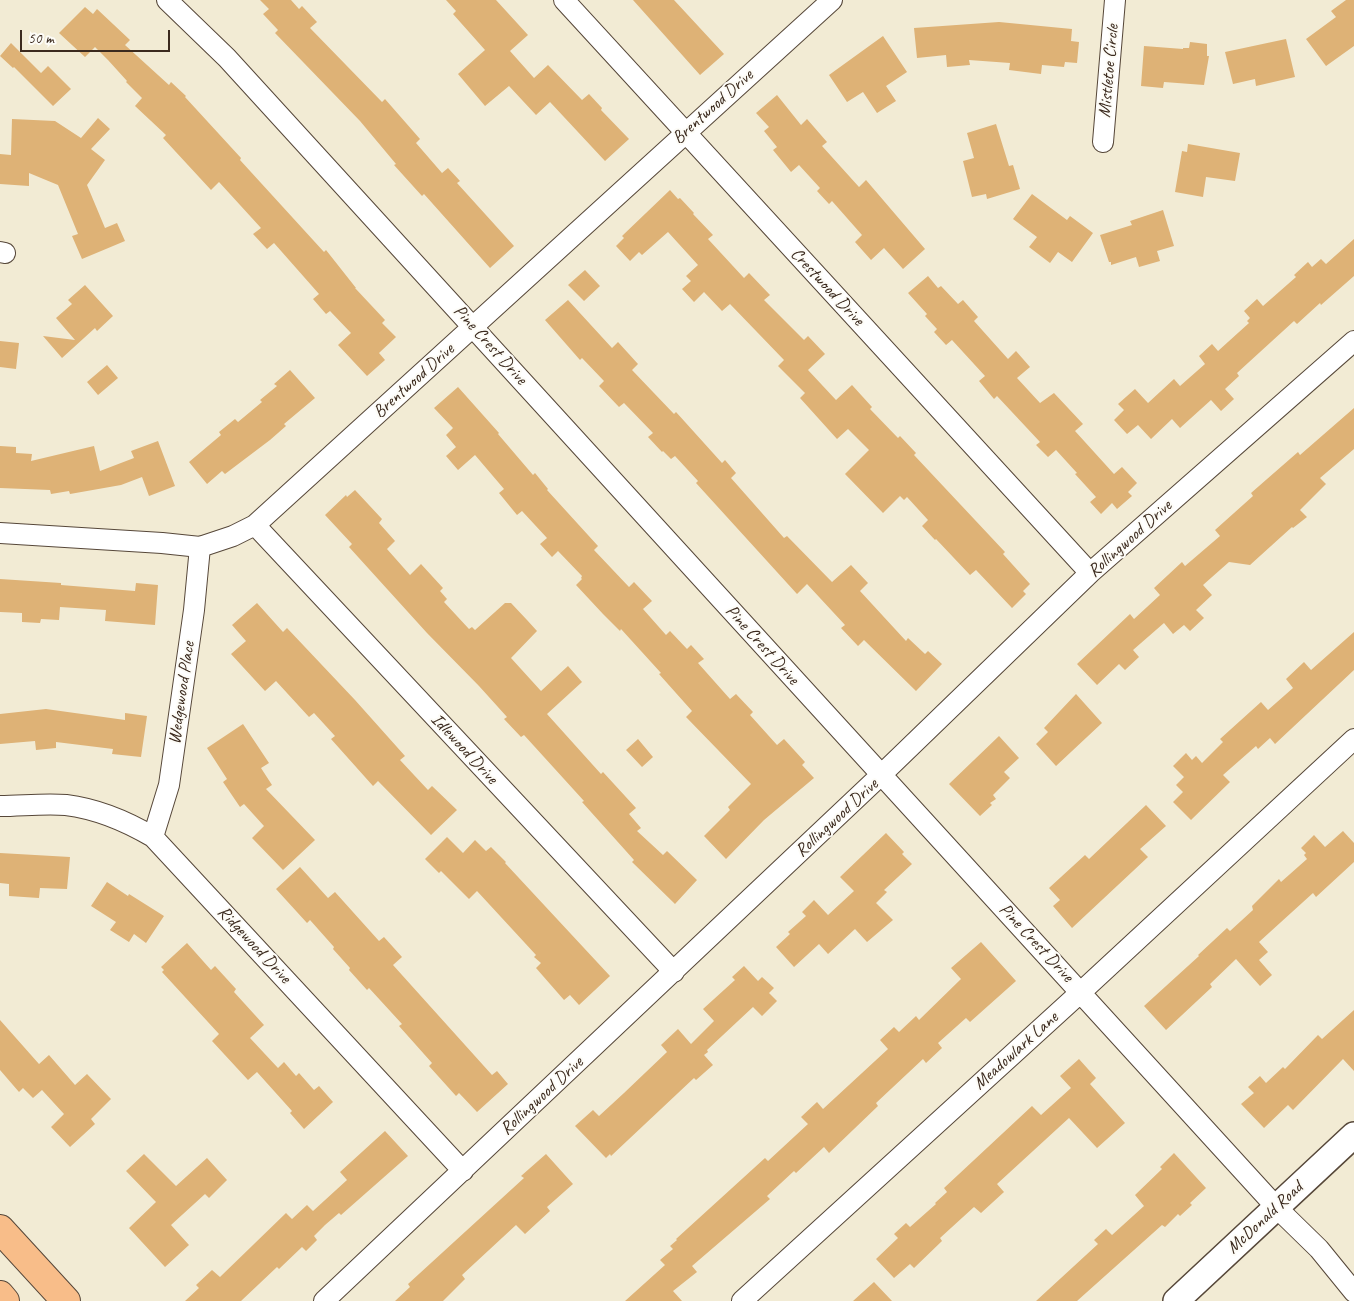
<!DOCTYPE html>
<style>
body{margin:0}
#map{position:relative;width:1354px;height:1301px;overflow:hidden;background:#f2ebd4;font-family:Caveat,sans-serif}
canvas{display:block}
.scale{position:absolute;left:20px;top:30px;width:150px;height:22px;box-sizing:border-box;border:2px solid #3b2a1e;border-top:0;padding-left:6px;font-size:15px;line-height:18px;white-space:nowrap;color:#3b2a1e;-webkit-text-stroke:4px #fdfcf7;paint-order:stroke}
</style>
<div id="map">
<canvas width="1354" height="1301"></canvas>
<div class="scale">50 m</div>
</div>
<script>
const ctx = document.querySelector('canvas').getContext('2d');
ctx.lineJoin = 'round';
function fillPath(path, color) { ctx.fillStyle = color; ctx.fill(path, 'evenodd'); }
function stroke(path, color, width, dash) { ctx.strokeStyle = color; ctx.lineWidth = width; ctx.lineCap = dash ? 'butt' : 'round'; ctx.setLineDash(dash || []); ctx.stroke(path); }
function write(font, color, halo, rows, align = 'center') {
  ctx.font = font + ' Caveat,sans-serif'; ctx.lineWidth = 4; ctx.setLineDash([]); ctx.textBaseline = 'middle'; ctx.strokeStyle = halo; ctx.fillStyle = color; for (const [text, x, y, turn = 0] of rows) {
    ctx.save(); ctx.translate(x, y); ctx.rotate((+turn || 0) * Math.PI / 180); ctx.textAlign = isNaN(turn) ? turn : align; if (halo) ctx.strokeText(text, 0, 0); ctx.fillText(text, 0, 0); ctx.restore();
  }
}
const building = new Path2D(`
 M260 0H291L299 9 302 6 317 22 310 28 382 102 385 99 420 139 416 143 442 173 448 168 460 181 457 183 514 246 490 268 424 194 422 196 394 165 396 164 360 121 275 33 278 30 263 14 269 9Z
 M446 0H496L528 35 510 51 534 78 548 65 582 100 589 94 602 108 601 110 629 139 605 161 550 102 536 115 509 86 485 106 458 74 485 50 453 14 456 11Z
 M633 0H674L724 54 700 75Z
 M1346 0H1354V46L1326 66 1306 39 1336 17 1331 11Z
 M85 7 93 14 97 9 130 40 125 45 169 85 171 82 186 96 185 97 241 158 240 160 324 252 326 250 356 288H355L385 320 382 323 396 337 379 353 385 360 367 376 338 345 351 333 330 311 326 314 313 299 319 294 274 243 267 249 253 234 261 228 219 182 211 190 163 138 166 135 135 106 142 98 126 82 127 81 108 60 95 47 85 57 59 33Z
 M999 22 1072 29 1071 41 1079 42 1077 63 1065 62 1064 67 1042 65 1041 74 1009 70 1010 63 969 60 970 65 947 67 946 55 917 58 914 28Z
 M883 36 907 72 886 86 896 101 877 113 863 92 847 102 829 75Z
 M1286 39 1295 77 1256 86 1255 79 1233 84 1225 52Z
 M1190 42 1207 44V56H1209L1204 85 1164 82 1163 88 1141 86 1144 46 1183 49V48H1189Z
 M11 43 41 73 48 66 71 89 53 106 14 67 13 68 0 56Z
 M777 95 801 125 807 119 827 142 822 146 859 187 866 180 925 249 903 269 884 248 871 260 855 242 862 235 832 201 829 204 817 191 820 188 799 165 791 172 773 150 777 147 764 131 769 127 756 113Z
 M98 118 110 129 91 149 105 160 87 185 105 228 117 223 125 241 82 259 72 236 78 234 58 185 29 173V186L0 184V154L11 155 12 119 55 121 81 138Z
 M996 124 1009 166 1013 165 1020 189 987 199 986 194 972 197 963 161 974 158 967 133Z
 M1188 144 1240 153 1235 181 1206 177 1203 197 1175 192 1182 151 1187 152Z
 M670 190 678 199 680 198 694 213 693 214 713 235 708 239 744 278 749 273 770 295 764 300 804 340 808 336 825 354 808 370 836 400 852 385 872 407 870 409 898 438 900 436 916 453 914 455 1005 552 1003 554 1030 584 1023 591 1026 594 1012 608 976 570 970 575 936 539 935 540 922 526 928 520 907 497 904 500 900 496 883 513 845 474 869 450 848 429 837 439 800 398 805 393 778 366 784 360 730 304 722 311 704 292 694 302 682 289 691 281 686 276 698 265 668 232 642 255 639 252 630 261 616 246 624 238 622 236Z
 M1032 194 1067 220 1070 216 1093 233 1072 262 1058 252 1050 263 1029 247 1037 237 1013 219Z
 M1163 210 1174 246 1157 251 1160 261 1139 267 1136 257 1111 265V262H1109L1100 235 1132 225 1130 221Z
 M1354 239V276L1321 305 1320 303 1297 324 1294 321 1237 373 1239 376 1225 389 1234 399 1221 411 1211 400 1180 428 1172 419 1151 439 1138 425 1127 434 1114 420 1124 410 1118 404 1135 389 1148 403 1174 379 1180 386 1205 364 1199 356 1212 344 1218 351 1249 323 1247 321 1250 318 1244 311 1257 299 1263 306 1296 277 1294 275 1308 262 1312 267 1321 259 1326 264Z
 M585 270 600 286 584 301 568 285Z
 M928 276 938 288 941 286 958 304 963 300 978 317 974 321 1008 359 1016 351 1030 367 1017 378 1040 403 1054 393 1083 424 1075 431 1114 474 1122 467 1137 483 1128 492 1132 496 1117 509 1112 503 1101 514 1090 502 1096 497 1075 474 1077 473 1056 450 1048 457 1036 445 1040 442 997 396 994 399 979 381 985 376 952 340 946 345 934 332 937 329 925 316 927 314 908 293Z
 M85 285 113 316 97 331 95 328 62 358 43 336 75 340 56 318 72 304 68 300Z
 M568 300 612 348 618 342 638 364 632 370 674 414 676 412 722 463 725 460 736 473 731 478 784 538 787 536 832 582 851 565 868 583 860 591 906 641 908 638 925 654 928 651 942 664 916 691 864 640 858 646 841 628 845 625 807 584 797 594 696 483 698 481 675 456 671 459 663 451 662 452 648 437 653 433 624 403 619 407 599 386 604 381 582 358 580 360 545 320Z
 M0 341 19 343 16 369 0 367Z
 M107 365 118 378 98 395 87 382Z
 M290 370 315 398 284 424 286 426 270 440 225 474 222 471 207 484 189 462 221 435 219 432 235 419 238 422 262 402 260 400 277 386 274 384Z
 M458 387 499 433 498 434 533 475 535 473 548 489 547 490 598 546 594 550 629 587 634 582 652 601 643 609 666 635 670 631 687 649 691 645 704 659 698 663 730 699 736 694 753 712 750 715 777 745 784 739 805 762 802 765 814 778 764 820 726 859 704 836 730 810 728 807 751 784 686 717 692 711 659 674 661 673 621 629 620 631 603 614 576 585 582 579 581 578 582 576 558 551 552 557 540 544 547 538 522 511 517 515 499 493 504 489 475 455 458 470 446 456 456 447 446 435 453 428 434 408Z
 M1354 408V449L1320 478 1326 484 1300 510 1307 517 1293 528 1292 527 1250 565 1229 562 1203 585 1212 595 1196 610 1204 618 1190 631 1184 625 1173 634 1164 623 1133 650 1139 657 1125 670 1119 664 1097 685 1077 664 1130 614 1134 619 1160 595 1154 588 1182 562 1185 566 1220 536 1215 530 1253 496 1251 493 1298 452 1300 455Z
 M158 441 175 486 149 496 142 477 121 485 70 494 69 491 51 494 50 490 0 488V446L16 447V453L32 454 31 461 94 446 100 471 134 458 131 451Z
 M355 490 382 519 379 523 395 541 387 549 410 575 421 564 443 588 440 591 447 599 444 602 469 629 472 627 475 630 505 603H511L527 620 537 631 511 658 541 691 568 666 582 682 547 714 601 774 603 772 636 808 629 814 641 828 637 831 663 855 667 851 697 880 675 904 632 862 634 860 582 802 584 801 524 735 521 737 504 719 507 717 479 686 427 633 349 547 352 544 325 515 346 495 347 497Z
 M0 579 61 583V585L135 591 136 583 158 585 155 625 105 621 106 610 60 607 59 620 41 619 40 623 22 622V613L0 612Z
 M257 603 283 632 287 628 355 700 405 756 400 760 428 790 432 786 457 810 431 835 378 781 373 786 331 739 335 736 314 713 309 717 276 681 265 691 231 654 246 641 232 625Z
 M1354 632V670L1275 744 1270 738 1258 749 1256 746 1223 775 1230 782 1191 820 1173 802 1183 792 1176 785 1184 777 1173 766 1186 753 1192 760 1196 756 1202 763 1223 742 1220 739 1261 702 1268 710 1293 688 1286 679 1304 662 1311 670Z
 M1076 694 1102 723 1056 766 1036 744 1048 732 1044 728Z
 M46 709 125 720V713L147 716 141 757 112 754 113 749 56 742V748L36 750 35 741 0 744V714Z
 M243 724 269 763 261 768 272 785 266 789 315 840 283 870 252 838 264 826 244 804 240 807 223 782 227 779 207 748Z
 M999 736 1019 758 1004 772 1010 778 993 795 996 799 990 803 992 805 980 816 949 784Z
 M638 739 653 757 642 767 626 750Z
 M1146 805 1166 826 1140 849 1148 857 1072 928 1053 906 1060 900 1049 888 1085 855 1089 859Z
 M1343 831 1354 843V862L1316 897 1313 893 1259 942 1268 952 1259 960 1272 975 1260 986 1236 959 1210 984 1212 987 1166 1030 1144 1006 1199 956 1198 955 1227 928 1230 931 1253 910 1252 906 1279 879 1281 882 1307 859 1304 855 1306 853 1301 848 1314 835 1325 847Z
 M886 833 904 852 902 854 912 864 884 890 887 892 876 903 893 920 867 942 855 929 828 954 819 944 794 967 776 947 790 934 788 932 806 916 802 912 814 900 828 915 854 891 840 877Z
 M447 837 463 853 475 840 486 851 491 847 506 862 505 863 610 976 579 1005 570 995 564 1000 536 968 541 963 534 957 536 955 477 891 469 899 441 871 439 873 425 859Z
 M0 853 70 857 67 889 40 888 39 898 9 896V884L0 883Z
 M300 867 328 898 335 892 379 941 384 937 402 957 393 965 492 1075 497 1071 508 1084 477 1112 459 1093 456 1096 429 1066 432 1063 399 1026 402 1024 369 988 367 990 349 970 350 968 333 949 334 947 310 920 307 923 276 889Z
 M107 882 128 896 129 894 164 916 146 943 134 934 129 942 110 930 116 922 91 906Z
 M981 942 1016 981 970 1022 966 1018 938 1043 942 1048 926 1063 923 1059 876 1103 878 1106 829 1153 824 1147 796 1173 794 1171 767 1196 770 1199 692 1266 697 1272 673 1291 682 1301H625L665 1265 660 1260 673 1249 670 1246 677 1240 676 1239 765 1158 768 1161 808 1124 801 1117 817 1102 823 1109 888 1049 880 1040 894 1027 899 1032 916 1016 919 1020 961 979 951 968Z
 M187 943 211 970 215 966 236 989 234 992 264 1025 250 1038 278 1068 284 1062 296 1076 299 1073 314 1090 319 1086 333 1102 304 1129 290 1113 292 1111 257 1072 248 1080 212 1041 219 1034 162 972 164 970 161 967Z
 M744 966 758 981 762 977 774 988 769 993 777 1001 762 1016 753 1007 707 1050 708 1052 704 1055 713 1065 696 1080 694 1078 611 1156 610 1154 606 1158 575 1126 593 1110 599 1116 624 1093 667 1052 661 1045 678 1029 691 1044 714 1021 703 1009 735 980 732 977Z
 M1354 1010V1071L1343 1059 1293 1110 1288 1105 1264 1128 1241 1104 1254 1093 1248 1087 1260 1076 1266 1083 1283 1067 1285 1069 1318 1035 1322 1039Z
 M0 1020 39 1064 49 1055 75 1085 87 1074 111 1099 91 1119 95 1124 70 1147 51 1127 64 1114 42 1090 33 1098 23 1088 19 1092 0 1070Z
 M1079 1059 1096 1078 1090 1084 1125 1123 1097 1148 1069 1118 997 1184 1004 1192 981 1213 974 1207 940 1238 942 1241 914 1268 910 1264 894 1278 876 1259 898 1238 894 1234 906 1223 910 1227 936 1204 935 1203 947 1192 944 1188 1032 1106 1041 1115 1071 1088 1060 1076Z
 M385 1131 408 1156 341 1215 339 1213 325 1225 314 1236 317 1240 306 1251 302 1247 279 1269 277 1267 241 1301H185L199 1288 196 1285 212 1270 220 1277 286 1213 292 1219 307 1205 313 1211 347 1180 340 1172Z
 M1174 1153 1206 1188 1190 1203 1192 1205 1180 1216 1178 1214 1165 1227 1162 1225 1077 1301H1036L1098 1244 1094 1240 1106 1229 1112 1235 1144 1206 1135 1195 1162 1169 1160 1167Z
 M144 1154 176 1186 207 1158 227 1180 209 1198 205 1194 171 1225 189 1245 165 1267 129 1228 156 1202 126 1171Z
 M546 1154 573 1184 547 1207 550 1211 525 1234 516 1225 462 1275 465 1279 443 1301H395L410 1287 408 1284 524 1178 521 1176Z
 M874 1282 892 1301H853Z`);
const minor = new Path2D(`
 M167 0 227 58 1277 1208 1319 1249 1354 1292
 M564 0 1090 573
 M1103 142 1115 0
 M0 252 5 253
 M255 525 674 972
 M0 533 162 543 200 547 233 536 255 525 832 0
 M0 806C21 806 45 803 66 805 98 809 126 821 153 837L463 1171
 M153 837 169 785 194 610 200 547
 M324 1301 881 775 1090 573 1354 341
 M742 1301 1081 992 1354 739`);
const tertiary = new Path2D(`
 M1176 1301 1354 1135`);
const trunk = new Path2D(`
 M0 1229 66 1301
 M0 1295 5 1301`);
const streetNames = [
 ["Mistletoe Circle",1109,71,-85],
 ["Brentwood Drive",713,107,-42],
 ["Crestwood Drive",827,287,47],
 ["Pine Crest Drive",490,345,48],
 ["Brentwood Drive",414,381,-42],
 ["Rollingwood Drive",1130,539,-42],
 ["Pine Crest Drive",762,645,48],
 ["Wedgewood Place",182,693,-82],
 ["Idlewood Drive",464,749,47],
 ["Rollingwood Drive",837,818,-43],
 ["Pine Crest Drive",1036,943,47],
 ["Ridgewood Drive",254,945,47],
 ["Meadowlark Lane",1016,1051,-42],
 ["Rollingwood Drive",542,1096,-43],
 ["McDonald Road",1265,1218,-43]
];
fillPath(building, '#deb276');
stroke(minor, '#564739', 22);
stroke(tertiary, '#564739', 28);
stroke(trunk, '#564739', 30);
stroke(minor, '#fff', 20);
stroke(tertiary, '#fff', 25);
stroke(trunk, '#f8bd89', 28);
write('18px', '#3b2a1e', '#fdfcf7', streetNames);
</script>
